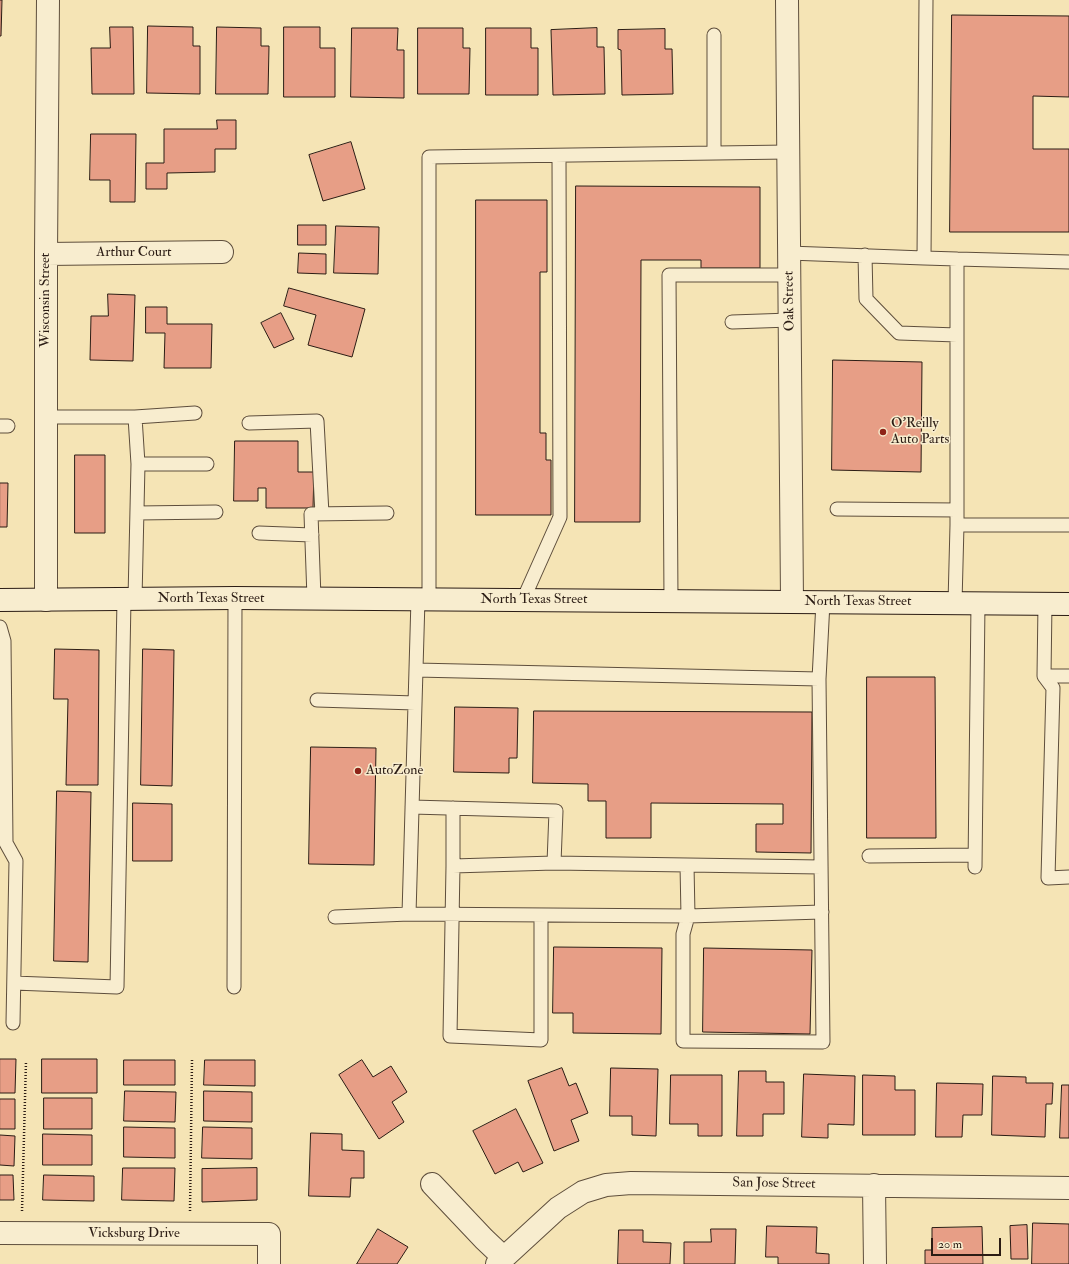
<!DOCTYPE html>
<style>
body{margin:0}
#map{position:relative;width:1069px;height:1264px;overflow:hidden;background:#f5e4b5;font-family:"IM FELL Double Pica",serif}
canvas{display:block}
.scale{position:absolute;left:931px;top:1238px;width:70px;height:18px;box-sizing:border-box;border:2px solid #2b1c14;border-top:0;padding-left:5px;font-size:12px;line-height:14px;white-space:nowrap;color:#2b1c14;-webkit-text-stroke:3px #f8edcf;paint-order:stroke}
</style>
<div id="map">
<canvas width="1069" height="1264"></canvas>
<div class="scale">20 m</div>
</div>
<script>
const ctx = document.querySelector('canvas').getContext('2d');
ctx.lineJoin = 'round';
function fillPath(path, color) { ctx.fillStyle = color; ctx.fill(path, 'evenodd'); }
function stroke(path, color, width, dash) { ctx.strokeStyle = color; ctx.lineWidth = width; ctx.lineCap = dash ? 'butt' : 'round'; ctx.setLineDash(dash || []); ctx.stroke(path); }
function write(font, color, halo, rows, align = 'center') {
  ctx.font = font + ' "IM FELL Double Pica",serif'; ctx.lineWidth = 3; ctx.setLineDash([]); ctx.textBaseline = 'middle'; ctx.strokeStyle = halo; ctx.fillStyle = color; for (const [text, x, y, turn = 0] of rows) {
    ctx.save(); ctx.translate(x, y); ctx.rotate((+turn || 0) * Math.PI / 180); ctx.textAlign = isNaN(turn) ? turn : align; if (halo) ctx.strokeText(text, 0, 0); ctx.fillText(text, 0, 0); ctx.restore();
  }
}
const building = new Path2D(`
 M0 0H2L1 36H0Z
 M952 15 1069 16V97L1033 96V149H1069V232H950Z
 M148 26 193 27V46H200V94L147 93Z
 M110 27H133L134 94H92L91 48H110Z
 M217 27 261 28V46H269L268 94H216Z
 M284 27H320V48H335V97H284Z
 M352 28H398L397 50H404V98L351 97Z
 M418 28H463V48H470L469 94H418Z
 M486 28H531V48H538V95H486Z
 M597 28V47H604L605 94 553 95 551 30Z
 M665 29V49H672L673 94 622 95 621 50 618 49V30Z
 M217 120H236V149H215V172L167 173V189H146V163H164V129H217Z
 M91 134H136L135 202H110V180H90Z
 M351 142 365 189 323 201 309 155Z
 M576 186 760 187V268H701V260H641L640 522H575Z
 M476 200H547V272H540V433H546V460H551V515H476Z
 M298 225H326V245H298Z
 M336 226 379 227 378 274 334 273Z
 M299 253 326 254V274L298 273Z
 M289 288 365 309 352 357 308 345 316 315 284 306Z
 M108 294 135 295 133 361 90 360 91 316H108Z
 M146 307H167V324H212L211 368H164L165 333H146Z
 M281 313 294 339 274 348 261 323Z
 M833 360 922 362 921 472 832 470Z
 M235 441H298V472H314L313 508H266V488H258V501H234Z
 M75 455H105V533H75Z
 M0 483H8L7 527H0Z
 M55 649 99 650 98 785H66L68 699H54Z
 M143 649 174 650 172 786 141 785Z
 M867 677H935L936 838H867Z
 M455 707 518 708 517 758H509V773L454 772Z
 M534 711 812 712 811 853 756 852V824H783V804L651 803V838H606V801H588V784L533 783Z
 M311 747 376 748 374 865 309 864Z
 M57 791 91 792 88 962 54 961Z
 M133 803 172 804V861H133Z
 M554 947 662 948 661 1034 573 1033V1013H553Z
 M704 948 812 950 810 1034 703 1032Z
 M0 1059H16L15 1093H0Z
 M42 1059H97V1093H42Z
 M124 1060H175V1085H124Z
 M205 1060H255V1086L204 1085Z
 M362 1060 373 1077 391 1066 407 1092 392 1102 404 1122 379 1139 339 1075Z
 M562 1068 569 1086 576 1083 588 1113 571 1120 579 1141 554 1151 528 1081Z
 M611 1068 658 1069 656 1136 632 1135V1116H610Z
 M739 1071H766V1082H784V1114H763V1136H737Z
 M804 1074 855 1076 854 1125 828 1124V1138L802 1137Z
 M671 1075H722V1136H698V1124H670Z
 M863 1075 895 1076V1090H915V1135H863Z
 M993 1076 1026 1077V1083H1053L1052 1104H1046L1045 1137 992 1135Z
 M937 1083 983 1084 982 1115H963L962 1137H936Z
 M1062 1085H1069V1138H1060Z
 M125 1091 176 1092 175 1122 124 1121Z
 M204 1091 252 1092V1122L204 1121Z
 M44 1098H92V1129H44Z
 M0 1099H15V1129H0Z
 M516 1109 543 1163 523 1172 518 1162 495 1174 473 1131Z
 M124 1127 175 1128V1158L124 1157Z
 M203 1127 252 1128V1159L202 1158Z
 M311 1133 342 1134V1150L364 1151V1178H351L350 1197 309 1196Z
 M43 1134 92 1135V1165H43Z
 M0 1135 15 1136 14 1166 0 1165Z
 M123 1168H175L174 1201 122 1200Z
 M257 1168V1200L202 1202V1169Z
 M0 1175H13L14 1200H0Z
 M44 1175 94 1176V1201L43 1200Z
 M1033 1223 1069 1224V1264H1032Z
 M1027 1225 1028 1259H1011L1010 1226Z
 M767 1226 817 1227 816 1253 829 1254V1264H778V1257H766Z
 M982 1227 983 1264H925V1250H932V1228Z
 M378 1229 408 1247 397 1264H357Z
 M711 1229H736L735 1264H684V1242H711Z
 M619 1230H643V1242L671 1243 670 1264H618Z`);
const path = new Path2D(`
 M22 1211 26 1061
 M190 1211 192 1060`);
const service = new Path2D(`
 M926 0 924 258 957 259
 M714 35V153
 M789 253 924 258
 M865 255 866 299 899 333 957 335
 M732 322 790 320
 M45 417H135L138 464 135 599
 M135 417 195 413
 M249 423 317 421 322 514
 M0 426H8
 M138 464H207
 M837 509 957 510
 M137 513 216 512
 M957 525V259L1069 262
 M259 533 312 535
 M314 598 311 514 387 513
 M429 599V157L788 152
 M523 600 560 517 559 156
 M671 601 669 275H789
 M955 603 957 525H1069
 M1045 603 1044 676 1053 688 1048 878 1069 877
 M0 627 4 641 6 843 16 861 13 1023
 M416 670 819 679 823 602
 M1044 676H1069
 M317 700 415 703
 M412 807 556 811 554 863 821 867
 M453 808V866L554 863
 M869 856 975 855
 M687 865 688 916 822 912
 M453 866 450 1036 541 1040V916
 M975 867 978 603
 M409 914 688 916 683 934V1041L823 1042 819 679
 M335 917 409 914 418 599
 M14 983 117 987 124 599
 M234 987 235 598`);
const minor = new Path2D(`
 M787 0 792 601
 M46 254 222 252
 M46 600V254L48 0
 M432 1184 484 1239 503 1257
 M874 1185 875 1264
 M0 1233 269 1234V1264
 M497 1264 558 1208 583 1192 606 1185 631 1183 1069 1188`);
const secondary = new Path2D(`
 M0 600 235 598 1069 604`);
const markers = [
 [883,432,4,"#8f2418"],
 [358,771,4,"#8f2418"]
];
const streetNames = [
 ["Arthur Court",134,253],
 ["Wisconsin Street",46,300,-90],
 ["Oak Street",790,301,-91],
 ["North Texas Street",211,599],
 ["North Texas Street",534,600],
 ["North Texas Street",858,602],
 ["San Jose Street",774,1184,1],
 ["Vicksburg Drive",134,1234]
];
const poiNames = [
 ["O'Reilly",891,424],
 ["Auto Parts",891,440],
 ["AutoZone",366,771]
];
fillPath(building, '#e79e86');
stroke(building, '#2b1c14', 1);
stroke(service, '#5e4e3c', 15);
stroke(minor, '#5e4e3c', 24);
stroke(secondary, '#2b1c14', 24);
stroke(path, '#2b1c14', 2.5, [1, 2]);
stroke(service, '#f8edcf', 13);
stroke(minor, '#f8edcf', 22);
stroke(secondary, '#f8edcf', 22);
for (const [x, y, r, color] of markers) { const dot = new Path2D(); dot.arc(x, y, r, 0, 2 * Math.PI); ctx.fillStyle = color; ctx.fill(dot); stroke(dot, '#f8edcf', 1.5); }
write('14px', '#2b1c14', '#f8edcf', streetNames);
write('14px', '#2b1c14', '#f8edcf', poiNames, 'left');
</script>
